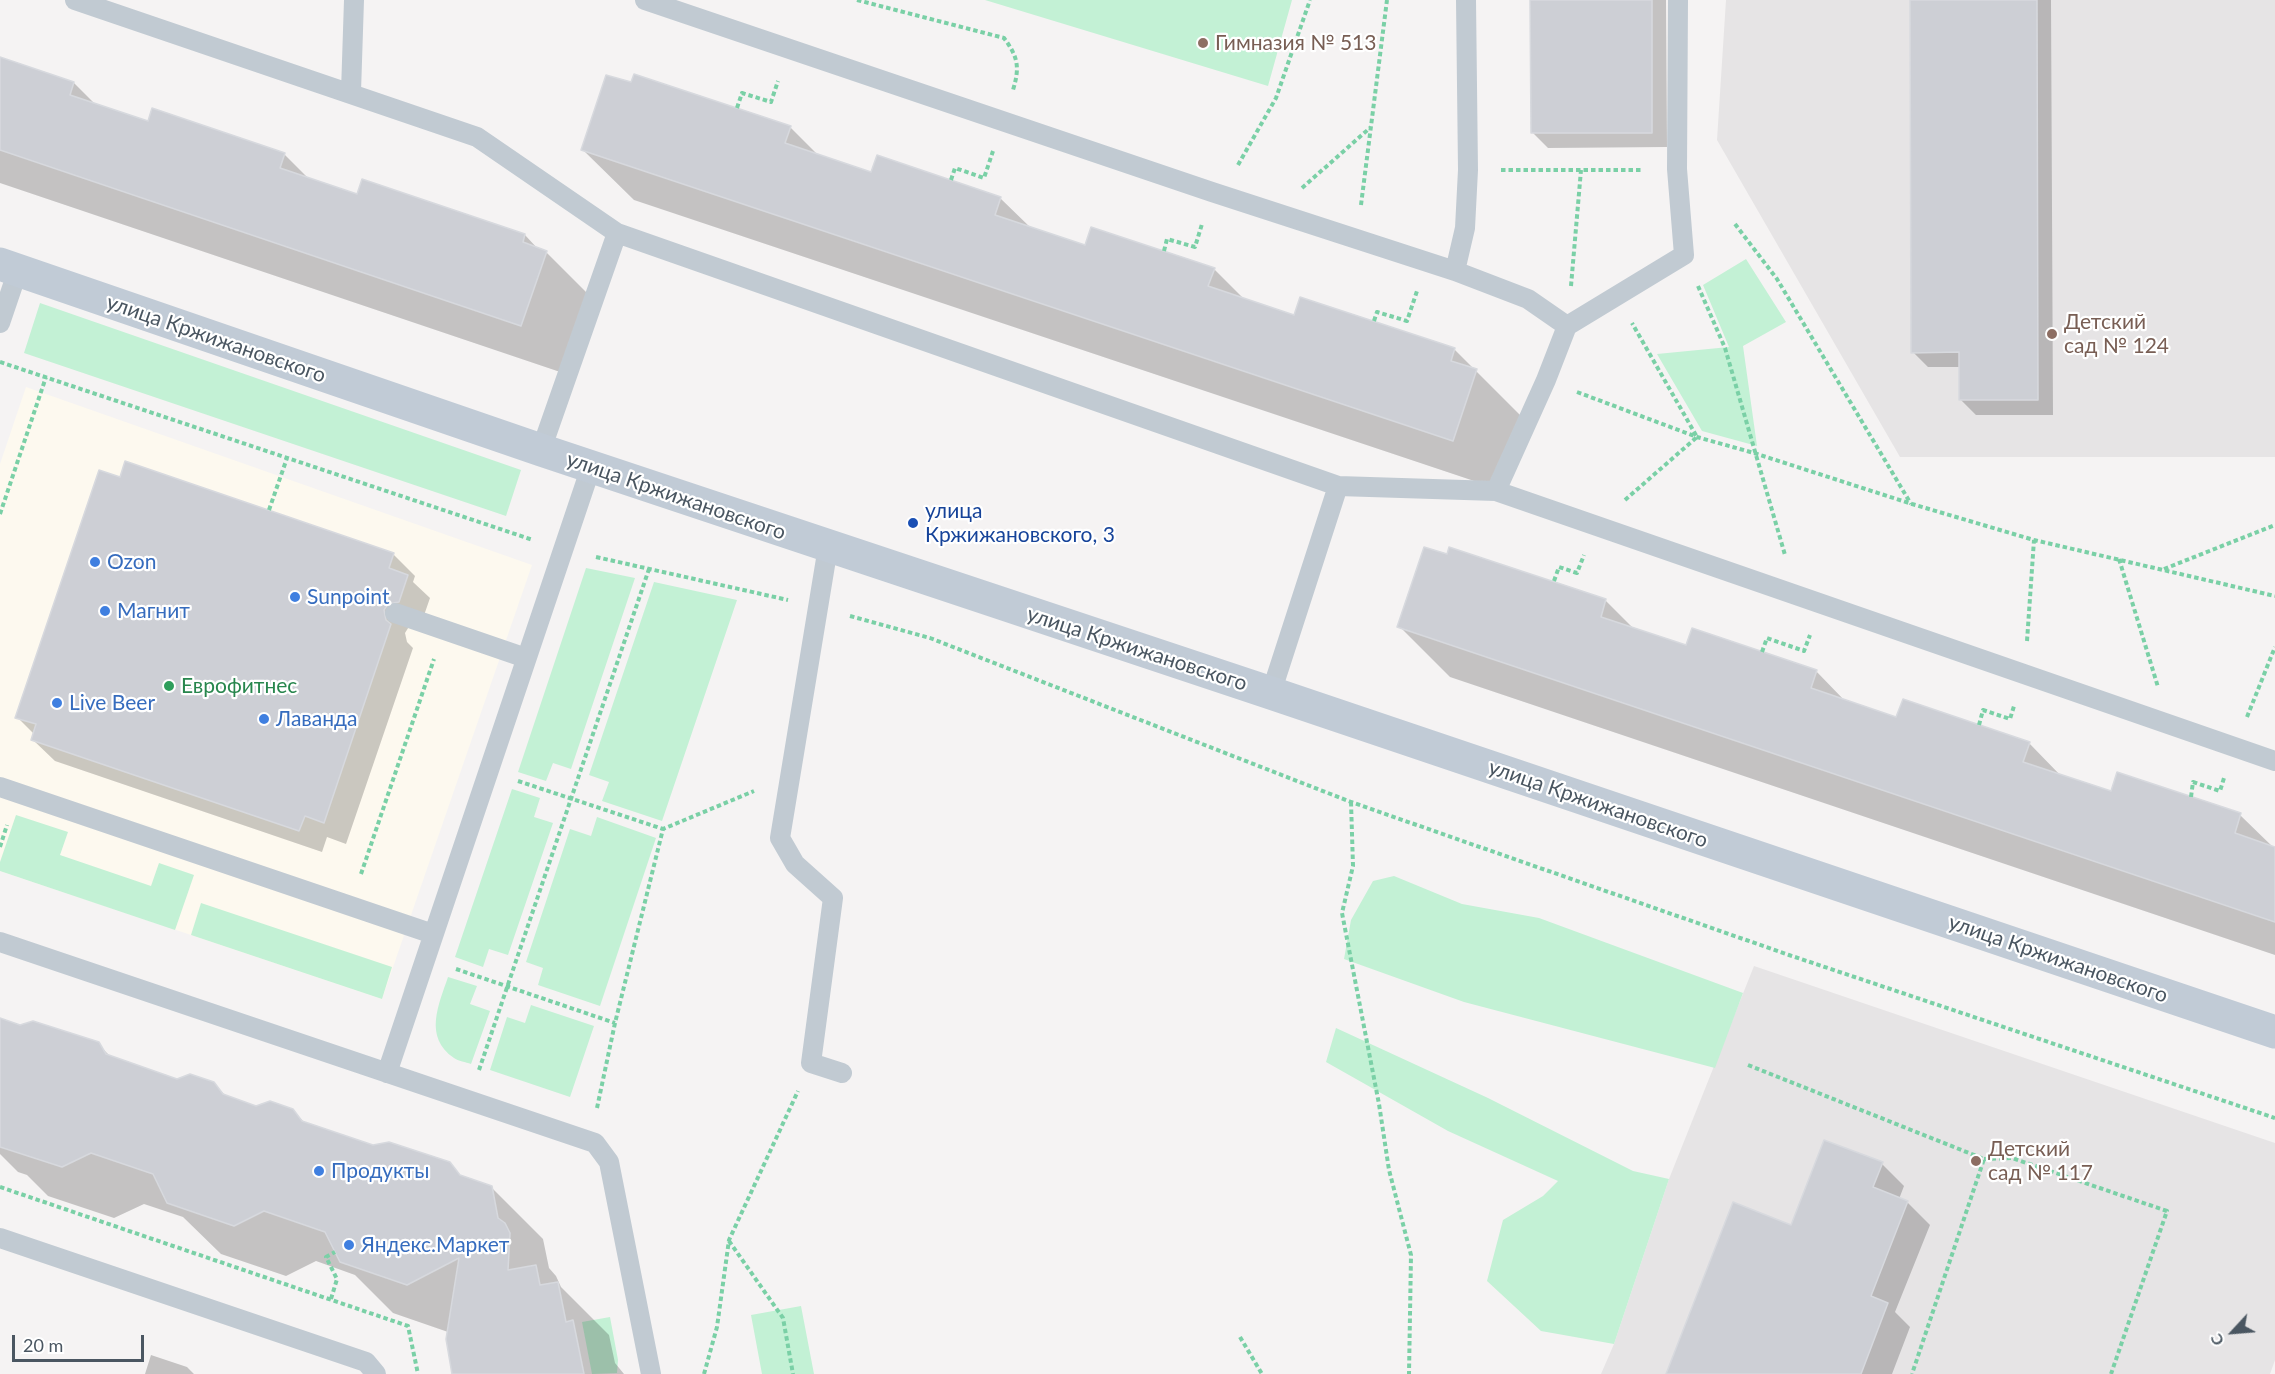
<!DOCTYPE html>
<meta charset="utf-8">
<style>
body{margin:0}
#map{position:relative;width:2275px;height:1374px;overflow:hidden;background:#f5f3f3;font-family:Lato,sans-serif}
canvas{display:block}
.north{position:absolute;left:2203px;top:1302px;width:60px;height:60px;-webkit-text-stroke:4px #fff;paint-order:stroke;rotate:244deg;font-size:16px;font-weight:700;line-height:24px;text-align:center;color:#4a5661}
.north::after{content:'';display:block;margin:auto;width:21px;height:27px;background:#4a5661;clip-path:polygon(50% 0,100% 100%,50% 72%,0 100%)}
.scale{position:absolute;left:12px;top:1335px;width:132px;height:27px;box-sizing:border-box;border:3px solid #4a5661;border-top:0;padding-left:8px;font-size:18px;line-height:21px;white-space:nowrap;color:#4a5661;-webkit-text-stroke:4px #fff;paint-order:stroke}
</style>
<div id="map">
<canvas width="2275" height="1374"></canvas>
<div class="north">С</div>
<div class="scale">20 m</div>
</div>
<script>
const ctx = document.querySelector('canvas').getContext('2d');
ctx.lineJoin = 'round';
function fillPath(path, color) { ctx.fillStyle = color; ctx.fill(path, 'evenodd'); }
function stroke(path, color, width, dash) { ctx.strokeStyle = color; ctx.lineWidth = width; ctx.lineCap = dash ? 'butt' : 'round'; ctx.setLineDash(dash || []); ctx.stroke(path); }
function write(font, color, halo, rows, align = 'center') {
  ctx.font = font + ' Lato,sans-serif'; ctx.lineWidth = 4.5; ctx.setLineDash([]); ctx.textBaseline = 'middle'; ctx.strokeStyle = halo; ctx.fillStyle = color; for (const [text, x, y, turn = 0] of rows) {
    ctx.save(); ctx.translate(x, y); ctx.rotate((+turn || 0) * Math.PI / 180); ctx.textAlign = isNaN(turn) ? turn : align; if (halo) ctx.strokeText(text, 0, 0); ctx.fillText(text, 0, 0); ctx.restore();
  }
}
const commercial = new Path2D(`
 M26 387 532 565 382 999 0 871V464Z`);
const education = new Path2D(`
 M1726 0H2275V457H1900L1717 140Z
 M1754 966 2275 1143V1360L2270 1374H1601L1614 1344 1669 1179Z`);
const green = new Path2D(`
 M985 0H1292L1268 86Z
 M1746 259 1786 322 1743 346 1757 446 1702 431 1657 354 1729 347 1703 285Z
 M40 303 521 470 506 516 24 353Z
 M586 568 635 578 571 769 553 763 546 781 518 772Z
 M654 582 737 600 662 821 602 801 609 782 589 775Z
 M512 789 540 798 534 817 553 823 508 955 489 949 483 967 455 957Z
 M16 815 68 832 60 855 151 886 159 863 194 875 175 930 0 871V862Z
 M597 817 656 838 600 1006 538 985 543 968 526 962 570 829 591 836Z
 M1394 876 1462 904 1539 918 1743 993 1715 1068 1464 1002 1344 959 1351 920 1373 881Z
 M201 903 392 967 382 999 191 935Z
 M448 977 477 986 470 1004 490 1011 471 1064C466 1062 458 1061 454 1058 423 1037 439 1004 448 977Z
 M531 1005 594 1026 570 1097 490 1070 507 1017 525 1023Z
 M1336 1028 1488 1098 1633 1171 1669 1179 1614 1344 1541 1331 1487 1281 1503 1220 1543 1196 1558 1181 1448 1131 1326 1062Z
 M801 1306 814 1374H762L751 1315Z
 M610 1317 618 1360 617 1373 592 1374 582 1322Z`);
const shadow = new Path2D(`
 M1532 0H1666L1667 147 1548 148 1532 132Z
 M1912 0H2051L2053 415H1976L1961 400V367H1928L1913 352Z
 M0 58 74 83 96 105 149 123 284 154 309 179 358 196 363 181 525 235 538 249 546 252 597 303 572 376 0 183Z
 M635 76 791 128 818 155 872 173 1000 198 1032 229 1086 247 1214 269 1245 300 1295 317 1301 298 1455 350 1527 422 1504 491 634 200 583 150 632 84Z
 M1450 548 1606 601 1635 630 1687 647 1816 671 1846 702 1897 719 2029 743 2062 777 2112 793 2240 815 2275 849V955L1450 677 1399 626 1448 556Z
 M393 554 415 576 413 582 430 598 421 624 410 625 405 633 407 642 413 648 346 844 327 837 322 852 55 761 32 739 34 734 17 717Z
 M20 1026 98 1044 112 1058 177 1080 213 1083 227 1097 256 1107 292 1110 305 1123 373 1146 449 1164 463 1178 491 1187 543 1239 549 1268 556 1276 561 1287 609 1335 615 1363 624 1374H454L448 1332 393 1313 355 1275 316 1261 286 1276 221 1254 183 1217 144 1204 114 1218 48 1196 27 1175 18 1172 0 1154V1028Z
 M1882 1164 1904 1186 1899 1199 1907 1202 1930 1225 1895 1312 1910 1327 1892 1374H1668L1792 1227Z
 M151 1355 187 1367 194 1374H145Z`);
const building = new Path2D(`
 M1530 0H1652V133H1531Z
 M1910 0H2037L2038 400H1959V352L1911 353Z
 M0 57 74 82 70 95 148 121 152 108 285 153 280 168 357 194 362 179 525 234 523 242 547 251 521 326 0 150Z
 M634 74 791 126 785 143 871 172 877 155 1001 197 995 215 1085 245 1091 227 1215 268 1208 286 1294 315 1300 297 1455 348 1451 361 1477 369 1453 441 581 150 606 75 631 82Z
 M125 461 394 553 389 568 408 575 399 602 388 604 384 610 386 620 391 624 324 823 305 816 299 831 31 740 36 724 15 718 99 470 120 477Z
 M1424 547 1447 554 1449 547 1606 599 1601 617 1686 645 1692 628 1817 670 1811 688 1896 717 1903 699 2030 742 2023 762 2111 791 2117 772 2241 813 2235 833 2275 847V922L1397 627Z
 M0 1018 20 1025 33 1021 99 1042 106 1054 177 1079 190 1074 214 1082 223 1094 256 1106 270 1101 293 1109 302 1121 373 1145 389 1142 450 1162 460 1175 492 1186 498 1218 505 1223 510 1233 508 1270 536 1265 540 1285 558 1282 566 1322 573 1320 584 1374H452L446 1339 459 1258 407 1285 340 1262 325 1232 264 1211 234 1226 167 1203 153 1174 91 1153 62 1167 0 1147Z
 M1824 1140 1883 1162 1873 1187 1908 1201 1871 1296 1888 1303 1861 1374H1666L1733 1202 1791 1225Z`);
const path = new Path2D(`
 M857 0 1004 38C1018 57 1020 67 1013 90
 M737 108 742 93 771 102 778 81
 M1238 165 1276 98 1310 0
 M1501 170H1643
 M951 180 955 168 984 178 993 151
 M1302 188 1371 127
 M1361 205 1387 0
 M1735 224 1777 279 1911 504
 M1164 251 1167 239 1195 247 1202 224
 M1571 286 1581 170
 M1698 286 1725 348 1785 555
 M1374 321 1377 312 1407 321 1417 291
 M0 362 533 540
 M1577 392 1697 437 1754 453 1912 504 2034 540 2275 596
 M1625 500 1697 437 1632 323
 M269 510 287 458
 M0 514 46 377
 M596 557 788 600
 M2119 559 2158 687
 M2164 569 2275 525
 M1554 581 1559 567 1577 573 1584 555
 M850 616 930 638 1351 802 1789 955 2275 1118
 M2027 641 2034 540
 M1762 652 1767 638 1804 651 1810 635
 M2247 717 2275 647
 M1979 725 1983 710 2010 719 2014 706
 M518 781 663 829
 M2191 797 2193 782 2220 791 2224 778
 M1351 802 1353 866 1342 913 1379 1104 1389 1170 1411 1255 1409 1374
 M0 847 7 825
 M361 874 434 659
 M456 969 615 1023
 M1748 1065 1984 1159 1912 1374
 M479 1070 649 569
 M597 1108 615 1023 663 829 754 791
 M1984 1159 2012 1158 2167 1211 2111 1374
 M0 1187 408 1326 418 1374
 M729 1241 783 1318 793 1374
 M331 1299 337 1279 326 1257 335 1252
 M1240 1337 1262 1374
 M704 1374 717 1327 729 1240 798 1091`);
const lane = new Path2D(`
 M75 0 477 137 617 233 1338 486 1496 491 1546 380 1567 326 1528 299 1455 271 1465 228 1468 170 1466 0
 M645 0 1212 192 1455 271
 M351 92 354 0
 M0 323 18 270
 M1567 326 1684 255 1677 169 1678 0
 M541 450 617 233
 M1496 491 2275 761
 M828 547 780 838 795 864 833 898 811 1063 842 1073
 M395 613 526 658
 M1271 693 1338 486
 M0 787 433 934
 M0 942 595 1143 609 1162 651 1374
 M387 1073 591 467
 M0 1238 366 1362 376 1374`);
const secondary = new Path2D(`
 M0 264 541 450 1271 693 2275 1032`);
const markers = [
 [1203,43,6,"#8d6e63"],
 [2052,334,6,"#8d6e63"],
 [913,523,6,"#1a4fb4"],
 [95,562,6,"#3f7fe0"],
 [295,597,6,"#3f7fe0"],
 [105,611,6,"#3f7fe0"],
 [169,686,6,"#2e9e5b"],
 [57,703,6,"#3f7fe0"],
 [264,719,6,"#3f7fe0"],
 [1976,1161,6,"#8d6e63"],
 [319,1171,6,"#3f7fe0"],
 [349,1245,6,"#3f7fe0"]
];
const educationNames = [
 ["Гимназия № 513",1215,43],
 ["Детский",2064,322],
 ["сад № 124",2064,346],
 ["Детский",1988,1149],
 ["сад № 117",1988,1173]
];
const streetNames = [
 ["улица Кржижановского",216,339,19],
 ["улица Кржижановского",676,496,19],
 ["улица Кржижановского",1137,649,18],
 ["улица Кржижановского",1598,804,19],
 ["улица Кржижановского",2058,959,19]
];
const transitNames = [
 ["улица",925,511],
 ["Кржижановского, 3",925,535]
];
const shopNames = [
 ["Ozon",107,562],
 ["Sunpoint",307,597],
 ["Магнит",117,611],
 ["Live Beer",69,703],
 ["Лаванда",276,719],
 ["Продукты",331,1171],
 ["Яндекс.Маркет",361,1245]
];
const leisureNames = [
 ["Еврофитнес",181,686]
];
fillPath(commercial, '#fdf9ef');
fillPath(education, '#e6e4e5');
fillPath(green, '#c3f1d5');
fillPath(shadow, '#0003');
fillPath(building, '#cdcfd5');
stroke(building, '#d7d9de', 1.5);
stroke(path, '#7ad0a6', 4, [4.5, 3]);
stroke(lane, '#c1cad2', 20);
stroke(secondary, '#c1cbd6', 33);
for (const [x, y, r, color] of markers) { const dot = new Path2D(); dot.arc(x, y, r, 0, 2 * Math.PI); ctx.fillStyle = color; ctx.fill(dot); stroke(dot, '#fff', 2); }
write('21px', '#785e54', '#fff', educationNames, 'left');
write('21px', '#4a5661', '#fff', streetNames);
write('21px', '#164399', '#fff', transitNames, 'left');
write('21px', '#366cbe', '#fff', shopNames, 'left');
write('21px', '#27864d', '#fff', leisureNames, 'left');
</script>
